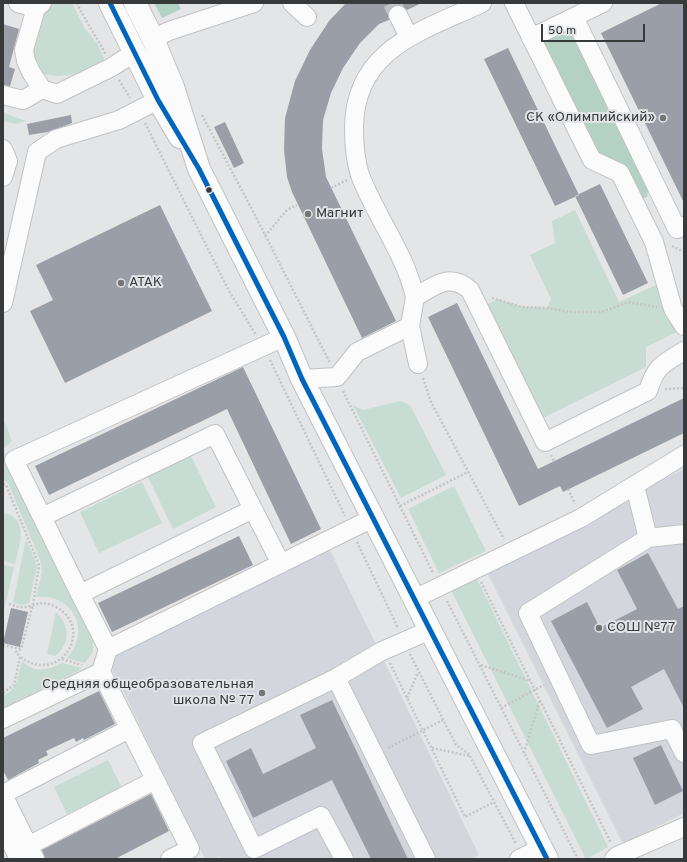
<!DOCTYPE html>
<meta charset="utf-8">
<style>
body{margin:0}
#map{position:relative;width:687px;height:862px;overflow:hidden;background:#e4e5e6;font-family:Overpass,sans-serif}
canvas{display:block}
.frame{position:absolute;inset:0;border:4px solid #38393a;pointer-events:none}
.scale{position:absolute;left:541px;top:24px;width:104px;height:18px;box-sizing:border-box;border:2px solid #38393a;border-top:0;padding-left:5px;font-size:12px;line-height:14px;white-space:nowrap;color:#38393a;-webkit-text-stroke:3px #e3e4e7;paint-order:stroke}
</style>
<div id="map">
<canvas width="687" height="862"></canvas>
<div class="frame"></div>
<div class="scale">50 m</div>
</div>
<script>
const ctx = document.querySelector('canvas').getContext('2d');
ctx.lineJoin = 'round';
function fillPath(path, color) { ctx.fillStyle = color; ctx.fill(path, 'evenodd'); }
function stroke(path, color, width, dash) { ctx.strokeStyle = color; ctx.lineWidth = width; ctx.lineCap = dash ? 'butt' : 'round'; ctx.setLineDash(dash || []); ctx.stroke(path); }
function write(font, color, halo, rows, align = 'center') {
  ctx.font = font + ' Overpass,sans-serif'; ctx.lineWidth = 4; ctx.setLineDash([]); ctx.textBaseline = 'middle'; ctx.strokeStyle = halo; ctx.fillStyle = color; for (const [text, x, y, turn = 0] of rows) {
    ctx.save(); ctx.translate(x, y); ctx.rotate((+turn || 0) * Math.PI / 180); ctx.textAlign = isNaN(turn) ? turn : align; if (halo) ctx.strokeText(text, 0, 0); ctx.fillText(text, 0, 0); ctx.restore();
  }
}
const built = new Path2D(`
 M684 469V813L623 844 486 570Z
 M326 542 479 855 472 859H221L220 856 213 859H205L105 654Z`);
const green = new Path2D(`
 M47 3H72L85 29 97 43 105 61C80 73 63 82 35 71L30 61 38 11Z
 M3 112 4 113 26 121 16 124 3 121Z
 M575 210 619 302 656 285 679 331 646 347V367L543 418 487 305 498 299 522 307 547 308 551 299 530 255 555 243 552 221Z
 M400 401 410 405 446 475 401 498 353 405 363 410Z
 M3 422 5 423 12 441 3 449 93 635V651L85 663 67 658C92 631 73 593 36 597L42 572 41 562 8 483 3 480Z
 M189 452 216 507 173 529 146 473Z
 M142 482 162 523 99 553 80 512Z
 M454 486 486 551 439 573 408 509Z
 M3 513C30 517 19 546 15 564L3 561Z
 M26 539 37 566 29 603 22 605 13 603Z
 M3 565 14 567 3 614Z
 M475 575 608 847 586 859 450 588Z
 M56 612C70 626 71 644 55 656L47 654Z
 M22 661C34 673 48 671 62 663L82 668 78 671 3 708V696C18 689 18 676 22 661Z
 M108 760 122 788 67 814 54 787Z`);
const forest = new Path2D(`
 M154 3H178L181 9 162 18Z
 M563 35 572 36 640 169 648 191 647 197 641 199 599 157 541 40Z`);
const building = new Path2D(`
 M346 3H422L407 10 399 5 393 6 388 14 389 20 379 24 360 43 343 68 331 93 323 120 322 149 326 177 396 321 362 338 292 192 287 177 284 150 285 118 295 81 310 50 329 21Z
 M662 3H684V203L601 33Z
 M3 24 19 29 9 67 15 69 10 86 3 85Z
 M508 48 579 195 555 206 484 59Z
 M71 115 72 123 48 132 29 135 27 124Z
 M225 122 244 163 234 168 214 127Z
 M600 184 648 283 623 295 575 196Z
 M160 205 212 311 65 383 30 311 53 300 36 265Z
 M457 303 538 469 684 398V433L563 492 560 486 519 506 428 317Z
 M243 367 321 529 291 544 227 409 49 495 35 466Z
 M239 536 253 565 112 632 98 603Z
 M648 553 678 609 684 606V708L664 669 631 687 643 709 607 728 551 621 587 602 600 628 637 609 617 570Z
 M11 608 28 612 20 647 3 643Z
 M99 691 115 724 84 740 83 738 76 742 74 738 46 751 48 755 38 760 39 763 8 780 3 770V738Z
 M332 700 408 859H371L332 780 253 818 226 761 251 748 263 774 316 748 300 715Z
 M661 745 683 791 655 805 633 758Z
 M151 794 169 831 115 859H45L42 850Z`);
const minorTunnel = new Path2D(`
 M392 3 398 15`);
const path = new Path2D(`
 M77 3C85 21 97 37 106 55
 M119 80 130 98
 M202 115 256 217 330 363
 M145 123 228 289 256 335
 M331 188 347 180
 M265 236 287 210 297 205
 M672 246 684 252
 M492 298 522 307 547 308 570 312H602L628 302 657 307
 M270 360 345 516
 M423 378 431 402 504 539
 M665 389 684 388
 M343 391 433 573
 M551 455 554 461
 M3 484 6 485 39 565 33 604 21 649 16 652 20 657 14 685 3 693
 M568 489 575 504
 M400 506 468 472
 M357 542 398 628
 M481 582 611 843
 M447 601 578 859
 M9 604C13 605 17 607 21 607 34 608 40 598 56 607 95 628 61 686 20 657
 M3 645 21 649
 M410 654 456 745 469 754 516 844
 M62 659 82 665
 M390 663 465 817 494 802
 M481 665 531 681
 M407 698 418 672
 M501 708 544 685
 M388 748 443 720
 M432 748 470 756
 M524 753 540 700`);
const minor = new Path2D(`
 M18 3 36 8 42 3
 M292 3 307 17
 M514 3 592 160 620 173 654 242 673 309 684 326
 M36 8 24 50 26 61 31 72 42 89 57 94 112 67 135 52
 M398 15 409 37
 M574 17 677 229 684 226
 M531 38 603 3
 M153 39 169 31 254 3
 M3 95 23 100 42 89
 M3 149 8 161 3 177
 M415 297C405 253 376 217 360 175 355 160 354 142 354 127 355 48 423 31 482 3
 M3 303 37 152 56 139 119 120 158 100
 M410 326 418 364
 M302 379 337 377 357 352 410 326 415 297C435 286 449 272 470 290L545 442 648 391C656 365 663 364 684 351
 M633 486 637 494 648 538 528 613 591 745 672 729 684 753
 M253 509 215 434 42 517 14 460 284 337
 M42 517 80 594
 M648 538 684 534
 M281 564 253 509 80 594 108 649 373 518
 M414 599 581 518 684 455
 M108 649 101 672 190 849 170 859
 M336 678 426 859
 M3 719 101 672
 M3 794 129 729
 M3 795 35 859
 M3 826 19 859
 M28 846 155 780
 M344 859 321 816 254 849 202 743 336 678 380 652 430 630
 M519 859 541 848
 M614 859 617 856 684 827`);
const major = new Path2D(`
 M110 3 158 100 180 137
 M135 3 153 39 173 87 199 169 284 337 302 379 547 859`);
const bus1 = new Path2D(`
 M110 3 158 100 199 169 284 337 302 379 547 859`);
const markers = [
 [663,118,4,"#747576"],
 [209,190,3.5,"#38393a"],
 [308,214,4,"#747576"],
 [121,283,4,"#747576"],
 [599,628,4,"#747576"],
 [262,693,4,"#747576"]
];
const poiNames = [
 ["СК «Олимпийский»",655,118,"right"],
 ["Магнит",316,214],
 ["АТАК",129,283],
 ["СОШ №77",607,628],
 ["Средняя общеобразовательная",254,685,"right"],
 ["школа № 77",254,701,"right"]
];
fillPath(built, '#d3d7dd');
fillPath(green, '#c7dcd2');
fillPath(forest, '#b4d2c4');
fillPath(building, '#9a9ea6');
stroke(minorTunnel, '#c2c3c4', 18, [18, 9]);
stroke(minor, '#c1c2c3', 20);
stroke(major, '#c1c2c3', 24);
stroke(path, '#c5c5c6', 2.5, [2, 2]);
stroke(minor, '#fbfbfb', 18);
stroke(major, '#fbfbfb', 22);
stroke(bus1, '#0065bd', 5);
for (const [x, y, r, color] of markers) { const dot = new Path2D(); dot.arc(x, y, r, 0, 2 * Math.PI); ctx.fillStyle = color; ctx.fill(dot); stroke(dot, '#e3e4e7', 1.5); }
write('14px', '#38393a', '#e3e4e7', poiNames, 'left');
</script>
